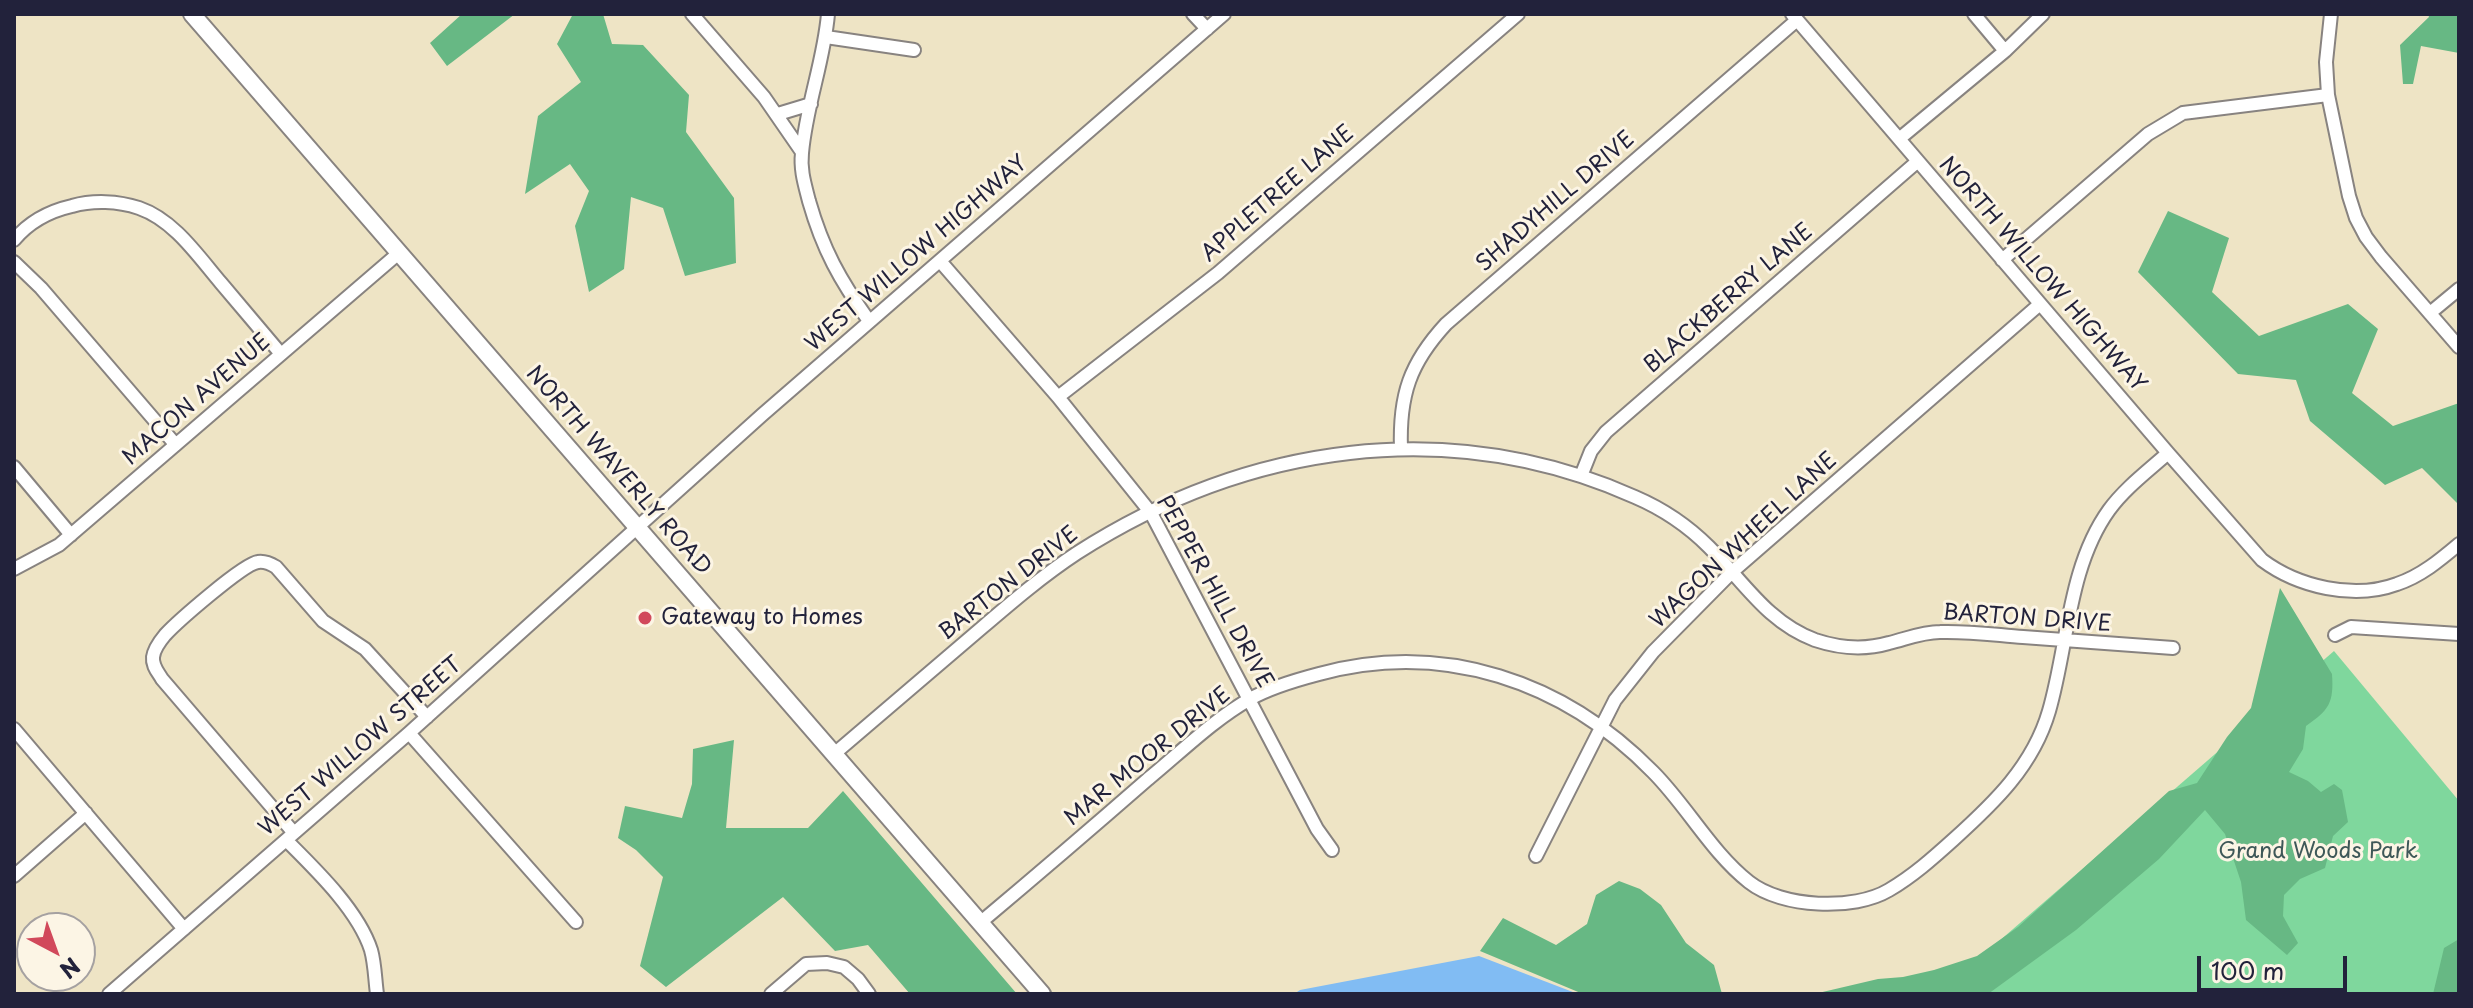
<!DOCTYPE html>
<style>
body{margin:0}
#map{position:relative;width:2473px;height:1008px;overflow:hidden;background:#eee4c5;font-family:"Playpen Sans",sans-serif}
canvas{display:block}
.frame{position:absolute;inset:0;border:16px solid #22223b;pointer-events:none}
.north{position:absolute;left:16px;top:912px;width:80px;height:80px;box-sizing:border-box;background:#fcf5e5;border:2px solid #a5a1a1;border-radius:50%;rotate:139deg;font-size:22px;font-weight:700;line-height:32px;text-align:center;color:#22223b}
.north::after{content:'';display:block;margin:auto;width:28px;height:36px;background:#d1495b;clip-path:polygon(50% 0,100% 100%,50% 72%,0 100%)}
.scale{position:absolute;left:2197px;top:956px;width:150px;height:36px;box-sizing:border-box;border:4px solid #22223b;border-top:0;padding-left:10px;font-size:24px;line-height:28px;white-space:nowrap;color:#22223b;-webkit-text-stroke:6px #fcf5e5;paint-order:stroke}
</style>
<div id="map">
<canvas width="2473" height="1008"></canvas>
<div class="frame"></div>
<div class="north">N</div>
<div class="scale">100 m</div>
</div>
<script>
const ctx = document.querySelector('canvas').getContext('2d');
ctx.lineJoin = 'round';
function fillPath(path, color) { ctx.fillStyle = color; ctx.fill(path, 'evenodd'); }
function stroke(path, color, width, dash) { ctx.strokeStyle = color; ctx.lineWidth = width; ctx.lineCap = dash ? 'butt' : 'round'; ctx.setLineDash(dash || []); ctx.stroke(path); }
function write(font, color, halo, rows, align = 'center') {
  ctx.font = font + ' "Playpen Sans",sans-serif'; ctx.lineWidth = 6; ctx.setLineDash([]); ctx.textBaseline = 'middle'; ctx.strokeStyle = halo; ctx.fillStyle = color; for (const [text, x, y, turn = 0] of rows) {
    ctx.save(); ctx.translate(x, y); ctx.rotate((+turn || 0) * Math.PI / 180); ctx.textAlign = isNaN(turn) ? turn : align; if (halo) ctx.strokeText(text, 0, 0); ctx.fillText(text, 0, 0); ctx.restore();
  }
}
const green = new Path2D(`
 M2334 651 2459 801V994H1938Z`);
const forest = new Path2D(`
 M462 14H515L447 66 430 43Z
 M573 14H603L612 44 643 45 689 95 686 132 734 198 736 263 685 276 663 208 631 197 624 269 589 292 575 226 589 191 570 164 525 194 538 116 581 82 557 44Z
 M2428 14H2459V53L2421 46 2413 84H2403L2400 45 2429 17Z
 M2168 211 2229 238 2212 292 2259 336 2348 304 2378 329 2352 393 2393 426 2459 403V505L2422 468 2385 485 2310 421 2296 380 2238 374 2138 272Z
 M2280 588 2332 674C2334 703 2329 710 2306 726L2303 749 2289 772 2308 781 2321 792 2334 784 2342 790 2348 822 2333 836 2325 868 2300 879 2284 895 2283 916 2298 943 2287 955 2246 920 2241 882 2225 834 2205 810 2159 859 2076 930 1988 994H1814L1878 979 1903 977 1934 970 1977 956 2018 927 2169 791 2197 783 2227 737 2251 708Z
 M734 740 726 828H808L843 791 1017 994H910L868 945 835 951 783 897 666 987 640 966 663 877 636 850 618 838 625 806 682 818 692 784 693 749Z
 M1619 881 1640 889 1661 905 1686 943 1714 965 1722 994H1583L1480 951 1503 918 1556 945 1587 924 1596 895Z
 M2459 939V994H2433L2444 948Z`);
const water = new Path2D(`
 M1479 956 1578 994H1294L1300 990Z`);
const minor = new Path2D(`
 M692 14 764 97 802 152
 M828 14C824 61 806 106 802 153 800 170 805 185 809 201 823 250 840 280 869 321
 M1193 14 1207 29
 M1792 14 2168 453 2262 560C2298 587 2354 600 2397 584 2421 576 2440 560 2459 544
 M1974 14 2005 51
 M2331 14 2326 62 2328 95 2349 196 2356 218 2366 237 2381 257 2459 347
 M826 37 914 50
 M778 114 811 104
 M1899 139 2005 51 2043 14
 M14 240C29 222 50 211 72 206 93 200 118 201 139 208 174 220 198 256 221 283 241 307 261 330 281 354
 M2002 260 2148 134 2183 113 2328 95
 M940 261 1058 397 1151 513 1317 829 1332 850
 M14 262 41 288 175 444
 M2430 313 2459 289
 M1058 397 1218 273 1518 14
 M1401 449C1399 395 1410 363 1446 324L1797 20
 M14 467 71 535
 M1581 476 1591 451 1606 432 1918 161
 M14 569 59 545 400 252
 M2335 635 2351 627 2459 634
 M14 729 184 929
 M409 733 576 922
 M834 754C880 715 925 676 971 637 1005 608 1039 578 1077 553 1247 444 1448 414 1635 497 1663 509 1688 526 1709 547 1743 581 1768 623 1815 640 1839 648 1865 650 1889 643 1906 639 1922 632 1940 632 1968 631 1996 635 2023 637 2073 641 2123 644 2173 648
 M294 833 162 679C158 672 152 666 153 657 154 649 160 641 165 635 177 622 243 564 258 562 264 561 271 564 276 567L323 621 365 649 427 717
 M286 840C315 869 358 910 371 950 375 964 375 980 377 994
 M1536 856 1615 700 1653 652 1732 572 2040 304
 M14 876 86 813
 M981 922C1037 875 1093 827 1148 779 1181 752 1213 720 1250 699 1271 687 1296 680 1319 674 1443 640 1564 681 1653 772 1687 806 1711 852 1749 882 1782 908 1854 911 1889 890 1913 876 1933 858 1953 840 1994 803 2033 766 2049 711 2068 646 2068 567 2109 510 2125 488 2148 471 2168 453
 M109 994 409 733 762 415 1224 14
 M771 994 806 964 827 963 844 967 858 979 869 994`);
const major = new Path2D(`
 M192 14 1042 994`);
const markers = [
 [645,618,8,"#d1495b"]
];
const streetNames = [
 ["APPLETREE LANE",1278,194,-41],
 ["SHADYHILL DRIVE",1556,202,-41],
 ["WEST WILLOW HIGHWAY",917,254,-41],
 ["NORTH WILLOW HIGHWAY",2042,275,49],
 ["BLACKBERRY LANE",1729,299,-41],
 ["MACON AVENUE",197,400,-41],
 ["NORTH WAVERLY ROAD",618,471,49],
 ["WAGON WHEEL LANE",1744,541,-43],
 ["BARTON DRIVE",1009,584,-38],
 ["PEPPER HILL DRIVE",1214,592,61],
 ["BARTON DRIVE",2027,619,4],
 ["WEST WILLOW STREET",361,747,-41],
 ["MAR MOOR DRIVE",1148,757,-39]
];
const poiNames = [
 ["Gateway to Homes",661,618]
];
const parkNames = [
 ["Grand Woods Park",2318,852]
];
fillPath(green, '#7fd79d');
fillPath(forest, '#67b884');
fillPath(water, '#81bcf3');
stroke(minor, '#888380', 16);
stroke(major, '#888380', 20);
stroke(minor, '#fff', 12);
stroke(major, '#fff', 16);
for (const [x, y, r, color] of markers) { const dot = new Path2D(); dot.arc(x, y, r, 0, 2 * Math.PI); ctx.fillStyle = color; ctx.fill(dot); stroke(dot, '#fcf5e5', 3); }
write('22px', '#22223b', '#fcf5e5', streetNames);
write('22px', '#22223b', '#fcf5e5', poiNames, 'left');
write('22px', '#3e5858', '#fcf5e5', parkNames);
</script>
